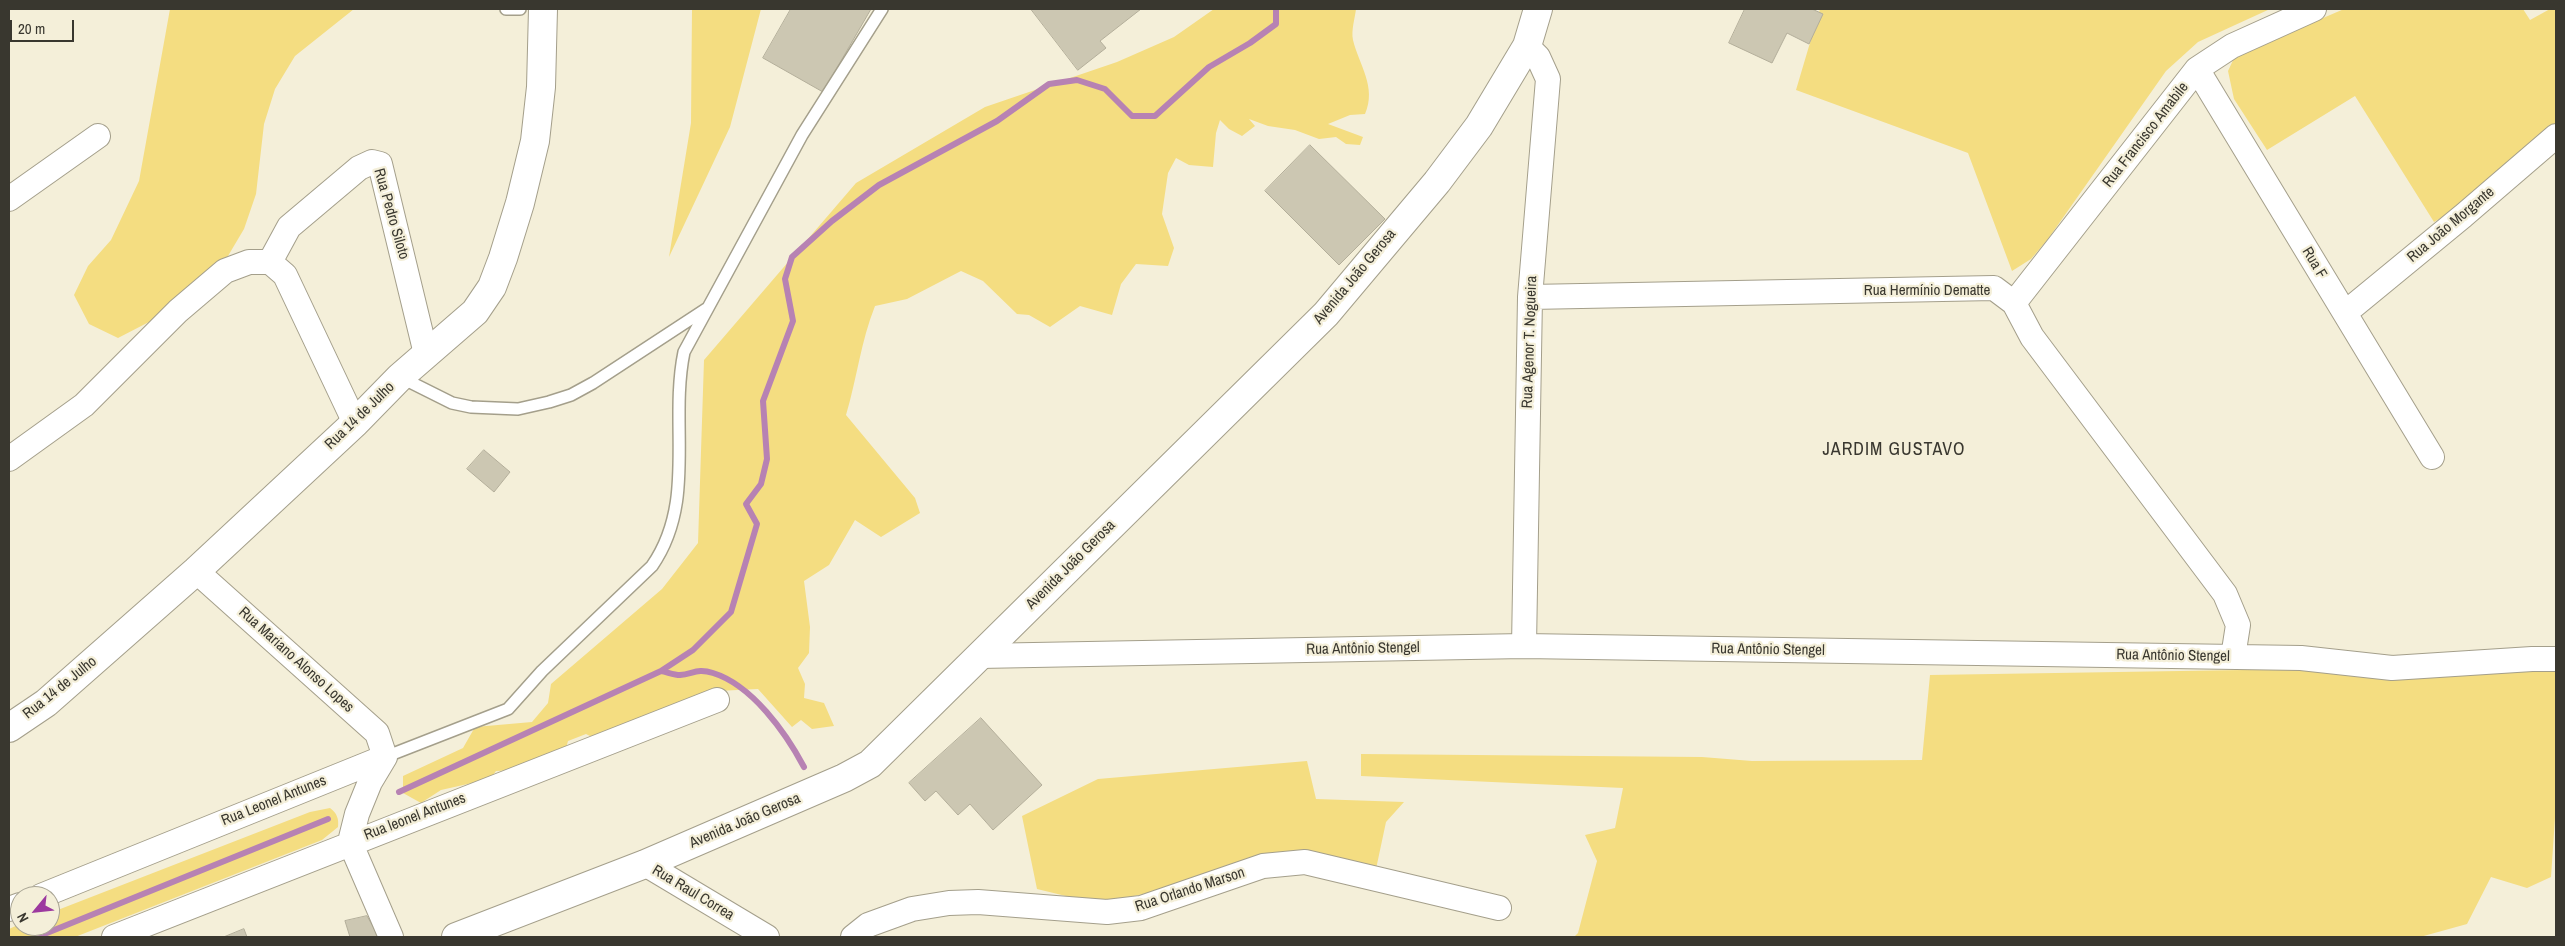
<!DOCTYPE html>
<meta charset="utf-8">
<style>
body{margin:0}
#map{position:relative;width:2565px;height:946px;overflow:hidden;background:#f4efd9;font-family:"Archivo Narrow",sans-serif}
canvas{display:block}
.frame{position:absolute;inset:0;border:10px solid #39372f;pointer-events:none}
.north{position:absolute;left:10px;top:886px;width:50px;height:50px;box-sizing:border-box;background:#f4efd9;border:1px solid #a9a595;border-radius:50%;rotate:242deg;font-size:14px;font-weight:700;line-height:20px;text-align:center;color:#39372f}
.north::after{content:'';display:block;margin:auto;width:18px;height:22px;background:#9c399f;clip-path:polygon(50% 0,100% 100%,50% 72%,0 100%)}
.scale{position:absolute;left:10px;top:20px;width:64px;height:22px;box-sizing:border-box;border:2px solid #39372f;border-top:0;padding-left:6px;font-size:15px;line-height:18px;white-space:nowrap;color:#39372f;-webkit-text-stroke:4px #f4efd9;paint-order:stroke}
</style>
<div id="map">
<canvas width="2565" height="946"></canvas>
<div class="frame"></div>
<div class="north">N</div>
<div class="scale">20 m</div>
</div>
<script>
const ctx = document.querySelector('canvas').getContext('2d');
ctx.lineJoin = 'round';
function fillPath(path, color) { ctx.fillStyle = color; ctx.fill(path, 'evenodd'); }
function stroke(path, color, width, dash) { ctx.strokeStyle = color; ctx.lineWidth = width; ctx.lineCap = dash ? 'butt' : 'round'; ctx.setLineDash(dash || []); ctx.stroke(path); }
function write(font, color, halo, rows, align = 'center') {
  ctx.font = font + ' "Archivo Narrow",sans-serif'; ctx.lineWidth = 4.5; ctx.setLineDash([]); ctx.textBaseline = 'middle'; ctx.strokeStyle = halo; ctx.fillStyle = color; for (const [text, x, y, turn = 0] of rows) {
    ctx.save(); ctx.translate(x, y); ctx.rotate((+turn || 0) * Math.PI / 180); ctx.textAlign = isNaN(turn) ? turn : align; if (halo) ctx.strokeText(text, 0, 0); ctx.fillText(text, 0, 0); ctx.restore();
  }
}
const green = new Path2D(`
 M170 9H354L295 56 275 89 264 124 256 194 244 229 225 261 176 308 118 338 89 324 74 295 88 266 111 240 139 181Z
 M692 9H761L730 127 669 257 691 123Z
 M1214 9H1356C1355 18 1351 30 1353 40 1359 65 1377 87 1365 114L1350 115 1328 124 1363 137 1360 145 1346 144 1336 137 1319 139 1295 130 1268 126 1249 119 1255 126 1242 136 1229 129 1220 120 1216 133 1213 167 1189 165 1176 158 1168 173 1162 214 1174 248 1168 266 1136 264 1121 284 1112 315 1080 306 1050 327 1029 315 1017 314 983 281 961 271 907 299 875 306C861 341 857 378 846 415L915 498 920 513 881 537 855 520 829 565 804 581 810 627 809 653 798 668 805 684 804 698 824 703 834 726 812 729 801 720 792 727 758 689 717 691 596 739 586 734 568 741 566 748 517 770 496 771 490 779 441 790 421 803 403 793V776L463 748 475 727 532 722 548 703 551 684 662 589 698 543 704 360 856 183 985 107 1117 62 1174 37Z
 M1820 9H2270L2198 42 2166 71 2048 239 2031 259 2012 271 1968 153 1796 90Z
 M2344 9H2523L2530 20 2550 9H2556V125L2456 209 2434 222 2355 96 2267 150 2234 99 2228 71 2235 56Z
 M2556 665V803L2551 877 2527 888 2491 877 2467 924 2420 937H1574L1578 933 1597 861 1585 835 1615 828 1623 788 1361 776V754L1702 757 1752 761 1922 760 1930 675Z
 M1307 761 1316 799 1404 802 1386 822 1376 869 1308 856 1108 902 1070 897 1037 889 1022 816 1098 779Z
 M330 808C337 813 339 819 338 827L322 840 75 937H9V929L20 924 50 926V913L310 812Z`);
const stream = new Path2D(`
 M661 671 693 650 731 612 757 524 746 504 761 484 767 459 763 401 793 321 785 279 792 257 832 221 879 185 997 121 1049 84 1077 80 1105 89 1132 116H1155L1209 67 1250 43 1276 24V9
 M399 792 661 671C667 672 674 675 680 675 693 674 697 668 713 673 752 685 786 733 804 767
 M37 937 328 819`);
const building = new Path2D(`
 M791 9H871L823 92 763 58Z
 M1031 9H1141L1100 41 1106 48 1078 70Z
 M1745 9H1812L1823 14 1809 44 1787 33 1772 63 1729 43Z
 M1310 145 1385 219 1339 265 1265 191Z
 M484 450 510 472 494 492 467 469Z
 M981 718 1042 785 993 830 970 804 958 815 936 791 925 801 909 783Z
 M367 916 379 937H350L345 921Z
 M244 929 247 937H224Z`);
const service = new Path2D(`
 M506 9H520
 M400 377 452 403 471 407 518 409 549 402 571 395 593 383 706 309
 M385 757 508 709 542 671 652 566C697 501 669 425 684 352L802 135 882 9`);
const minor = new Path2D(`
 M2197 69 2432 457
 M9 199 98 136
 M270 262 289 227 359 168 372 162 380 164 426 354
 M1530 297 1994 288 2014 303 2032 337 2225 594 2238 625 2233 657
 M2014 303 2197 69 2232 46 2314 9
 M2345 313 2463 216 2556 136
 M9 459 84 405 178 311 225 271 249 262H270L285 275 355 423
 M196 571 377 733 385 757
 M1524 646 1530 297 1548 79 1538 57 1527 46
 M979 656 1524 646 2301 658 2392 668 2532 659H2556
 M385 757 370 782 357 814 350 842 391 937
 M645 864 767 937
 M41 896 385 757
 M9 909 20 905
 M114 937 717 700
 M853 937 868 925 912 909 949 903 978 902 1107 912 1141 908 1263 866 1305 862 1499 908`);
const tertiary = new Path2D(`
 M9 728 46 703 196 571 355 423 400 377 475 312 492 287 503 258 520 203 535 141 541 87 543 9`);
const secondary = new Path2D(`
 M456 937 645 864 844 778 870 764 1326 314 1437 182 1479 126 1527 46 1538 9`);
const streetNames = [
 ["Rua Francisco Amabile",2146,135,-52],
 ["Rua Pedro Siloto",391,214,74],
 ["Rua João Morgante",2451,225,-40],
 ["Rua F",2314,263,59],
 ["Avenida João Gerosa",1355,277,-50],
 ["Rua Hermínio Dematte",1927,291],
 ["Rua Agenor T. Nogueira",1530,342,-88],
 ["Rua 14 de Julho",360,416,-44],
 ["Avenida João Gerosa",1071,565,-45],
 ["Rua Antônio Stengel",1363,649,-1],
 ["Rua Antônio Stengel",1768,650,1],
 ["Rua Antônio Stengel",2173,656,1],
 ["Rua Mariano Alonso Lopes",296,660,42],
 ["Rua 14 de Julho",60,688,-39],
 ["Rua Leonel Antunes",274,801,-22],
 ["Rua leonel Antunes",415,817,-21],
 ["Avenida João Gerosa",745,821,-23],
 ["Rua Orlando Marson",1190,890,-18],
 ["Rua Raul Correa",693,893,31]
];
const quarterNames = [
 ["JARDIM GUSTAVO",1894,450]
];
fillPath(green, '#f4dd81');
stroke(stream, '#b782b3', 6);
fillPath(building, '#ccc7b2');
stroke(building, '#b3ae9a', 1);
stroke(service, '#a49f8b', 14);
stroke(minor, '#a49f8b', 26);
stroke(tertiary, '#a49f8b', 30);
stroke(secondary, '#a49f8b', 30);
stroke(service, '#fff', 11);
stroke(minor, '#fff', 24);
stroke(tertiary, '#fff', 28);
stroke(secondary, '#fff', 28);
write('15px', '#39372f', '#f4efd9', streetNames);
ctx.letterSpacing = '1px';
write('18px', '#39372f', '#f4efd9', quarterNames);
ctx.letterSpacing = '0px';
</script>
